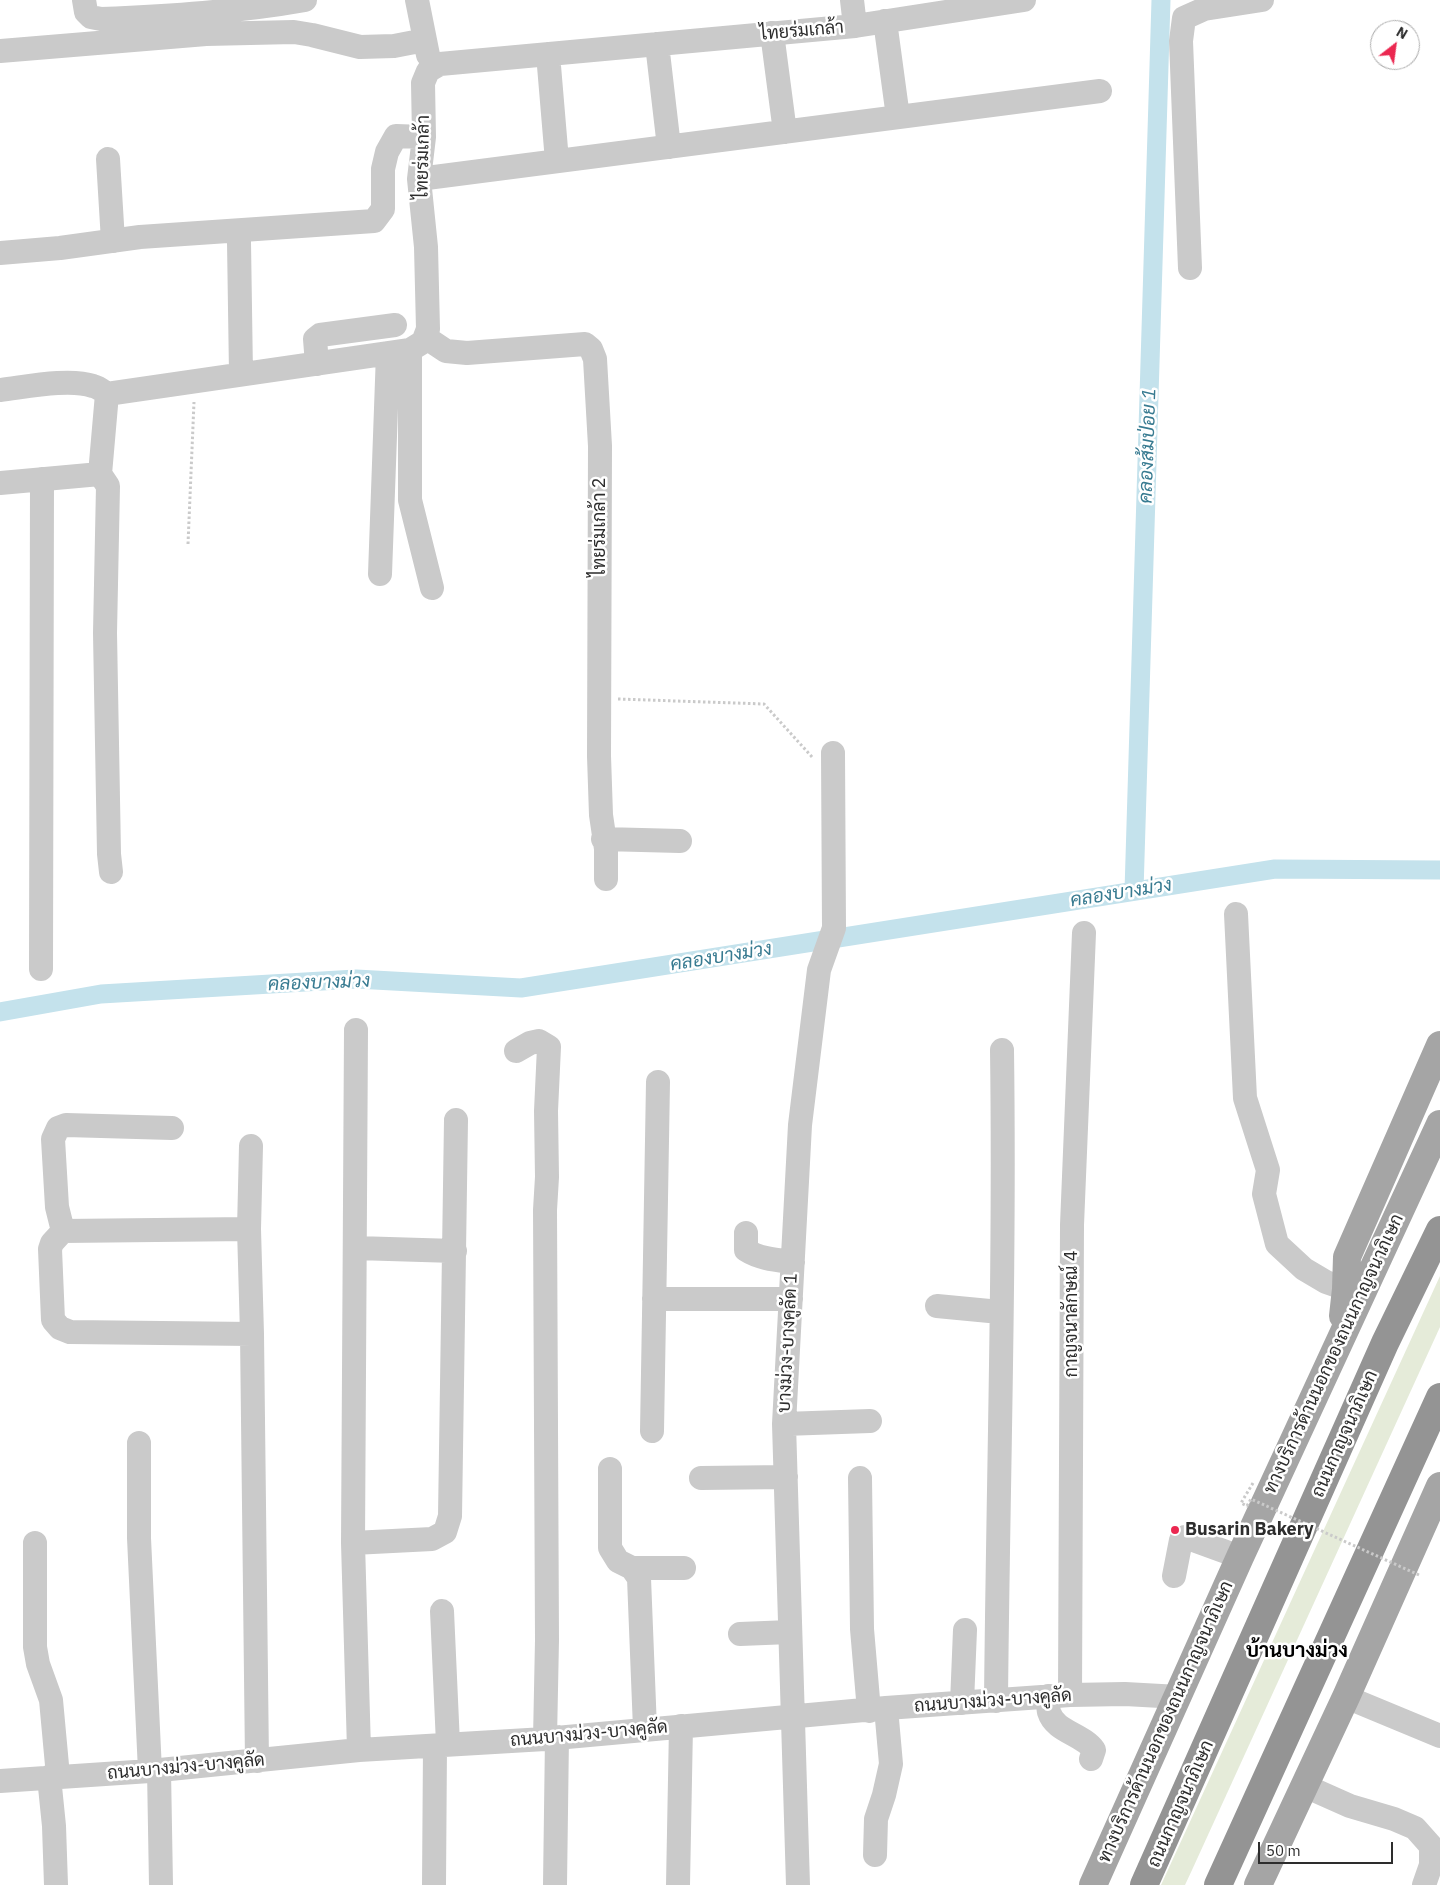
<!DOCTYPE html>
<meta charset="utf-8">
<style>
body{margin:0}
#map{position:relative;width:1440px;height:1885px;overflow:hidden;background:#fff;font-family:"IBM Plex Sans",sans-serif}
canvas{display:block}
.north{position:absolute;left:1370px;top:20px;width:50px;height:50px;box-sizing:border-box;background:#fff;border:1px solid #ababab;border-radius:50%;rotate:30deg;font-size:14px;font-weight:700;line-height:20px;text-align:center;color:#2d2d2d}
.north::after{content:'';display:block;margin:auto;width:18px;height:22px;background:#eb2750;clip-path:polygon(50% 0,100% 100%,50% 72%,0 100%)}
.scale{position:absolute;left:1258px;top:1842px;width:135px;height:22px;box-sizing:border-box;border:2px solid #2d2d2d;border-top:0;padding-left:6px;font-size:15px;line-height:18px;white-space:nowrap;color:#2d2d2d;-webkit-text-stroke:4px #fff;paint-order:stroke}
</style>
<div id="map">
<canvas width="1440" height="1885"></canvas>
<div class="north">N</div>
<div class="scale">50 m</div>
</div>
<script>
const ctx = document.querySelector('canvas').getContext('2d');
ctx.lineJoin = 'round';
function fillPath(path, color) { ctx.fillStyle = color; ctx.fill(path, 'evenodd'); }
function stroke(path, color, width, dash) { ctx.strokeStyle = color; ctx.lineWidth = width; ctx.lineCap = dash ? 'butt' : 'round'; ctx.setLineDash(dash || []); ctx.stroke(path); }
function write(font, color, halo, rows, align = 'center') {
  ctx.font = font + ' "IBM Plex Sans",Sarabun,sans-serif'; ctx.lineWidth = 5; ctx.setLineDash([]); ctx.textBaseline = 'middle'; ctx.strokeStyle = halo; ctx.fillStyle = color; for (const [text, x, y, turn = 0] of rows) {
    ctx.save(); ctx.translate(x, y); ctx.rotate((+turn || 0) * Math.PI / 180); ctx.textAlign = isNaN(turn) ? turn : align; if (halo) ctx.strokeText(text, 0, 0); ctx.fillText(text, 0, 0); ctx.restore();
  }
}
const green = new Path2D(`
 M1440 1276V1327L1192 1870 1185 1885H1161Z`);
const canal = new Path2D(`
 M1134 891 1161 0
 M0 1012 101 994 356 979 521 988 1275 869 1440 870`);
const path = new Path2D(`
 M188 544 194 402
 M618 699 764 704 813 758`);
const minor = new Path2D(`
 M84 0 86 12 91 17 101 19C169 16 238 12 305 0
 M417 0 428 55
 M852 0 855 26
 M885 21 898 117
 M772 33 785 132
 M657 44 669 147
 M0 51 206 34 294 32 312 35 360 47 394 46 425 40
 M548 54 557 161
 M108 159 113 241
 M419 179 1100 91
 M239 242 241 374
 M0 253 60 248 140 237 374 221 383 209V169L387 152 396 136 424 137
 M1190 268 1181 41 1184 18 1204 9 1262 0
 M425 337 446 351 467 353 585 344 591 349 595 359 600 446 599 756 601 815 606 849V879
 M410 350V500L432 588
 M317 364 315 339 320 335 395 325
 M0 390C26 387 69 378 93 386 98 387 103 391 107 394
 M100 474 108 486 105 633 109 854 111 872
 M0 483 100 474 107 394 410 350 423 342 428 329 426 247 419 179 424 137 423 83 428 71 440 64 855 26 1024 0
 M380 574 388 353
 M603 839 680 841
 M1236 914 1245 1098 1268 1170 1264 1194 1277 1244 1304 1269 1326 1282 1346 1289
 M41 969 42 479
 M356 1030 353 1543 359 1750
 M516 1051 530 1043 539 1041 549 1047 546 1111 547 1177 545 1210 547 1640 545 1739
 M172 1128 66 1125 58 1128 53 1139 57 1207 63 1231 249 1229
 M251 1146 249 1229 252 1334 257 1761
 M63 1231 52 1243 50 1249 53 1320 60 1328 70 1332 252 1334
 M746 1233V1250C760 1259 777 1260 793 1262
 M356 1248 455 1251
 M654 1299H791
 M937 1306 1000 1312
 M784 1424 870 1421
 M652 1431 658 1082
 M139 1443V1538L150 1771
 M610 1469V1548L618 1561 632 1568 639 1578 645 1729
 M701 1478 786 1477
 M860 1478 862 1629 869 1711
 M35 1543V1647L38 1664 51 1700 58 1776
 M353 1543 432 1539 445 1532 450 1516 456 1120
 M632 1568H684
 M1174 1576 1181 1540 1185 1537 1240 1557
 M442 1611 448 1744
 M740 1634 790 1632
 M1070 1695 1072 1225 1084 933
 M1048 1696C1048 1701 1048 1708 1049 1712 1055 1732 1083 1734 1094 1750L1091 1759
 M1346 1697 1440 1736
 M996 1701C998 1484 1005 1267 1002 1050
 M962 1703 965 1630
 M159 1770 161 1885
 M49 1777 54 1826 56 1885
 M0 1781 150 1771 359 1750 545 1739 886 1708 1070 1695 1125 1694 1179 1697
 M1305 1786 1350 1806 1394 1819 1415 1828 1431 1846V1865L1424 1885
 M875 1855 876 1819 884 1795 891 1764 886 1708
 M434 1885 435 1746
 M555 1885 557 1737
 M678 1885 681 1726
 M798 1885 784 1424 800 1125 819 970 834 928 833 753`);
const major = new Path2D(`
 M1343 1316 1346 1289 1347 1257 1440 1045
 M1093 1885 1240 1557 1440 1124
 M1258 1885 1346 1697 1440 1486`);
const highway = new Path2D(`
 M1144 1885 1385 1343 1440 1230
 M1218 1885 1440 1397`);
const pathBridge = new Path2D(`
 M1253 1483 1241 1503 1247 1506 1251 1499 1419 1575`);
const markers = [
 [1175,1530,5,"#eb2750"]
];
const streetNames = [
 ["ไทยร่มเกล้า",802,31,-5],
 ["ไทยร่มเกล้า",423,157,-89],
 ["ไทยร่มเกล้า 2",600,527,-90],
 ["กาญจนาลักษณ์ 4",1072,1314,-90],
 ["บางม่วง-บางคูลัด 1",788,1343,-87],
 ["ทางบริการด้านนอกของถนนกาญจนาภิเษก",1334,1354,-65],
 ["ถนนกาญจนาภิเษก",1345,1434,-66],
 ["ถนนบางม่วง-บางคูลัด",993,1701,-4],
 ["ทางบริการด้านนอกของถนนกาญจนาภิเษก",1166,1722,-66],
 ["ถนนบางม่วง-บางคูลัด",589,1734,-5],
 ["ถนนบางม่วง-บางคูลัด",186,1767,-5],
 ["ถนนกาญจนาภิเษก",1181,1804,-66]
];
const poiNames = [
 ["Busarin Bakery",1185,1530]
];
const waterNames = [
 ["คลองส้มป่อย 1",1148,446,-88],
 ["คลองบางม่วง",1121,893,-9],
 ["คลองบางม่วง",721,957,-9],
 ["คลองบางม่วง",319,983,-2]
];
const quarterNames = [
 ["บ้านบางม่วง",1297,1651]
];
fillPath(green, '#e5ebd9');
stroke(canal, '#c4e2ec', 19);
stroke(path, '#cacaca', 3, [2.5, 2.5]);
stroke(minor, '#cacaca', 24);
stroke(major, '#a5a5a5', 28);
stroke(highway, '#949494', 28);
stroke(pathBridge, '#cacaca', 3, [2.5, 2.5]);
for (const [x, y, r, color] of markers) { const dot = new Path2D(); dot.arc(x, y, r, 0, 2 * Math.PI); ctx.fillStyle = color; ctx.fill(dot); stroke(dot, '#fff', 2); }
write('18px', '#2d2d2d', '#fff', streetNames);
write('bold 18px', '#2d2d2d', '#fff', poiNames, 'left');
write('italic 19px', '#387b91', '#fff', waterNames);
write('bold 20px', '#000', '#fff', quarterNames);
</script>
